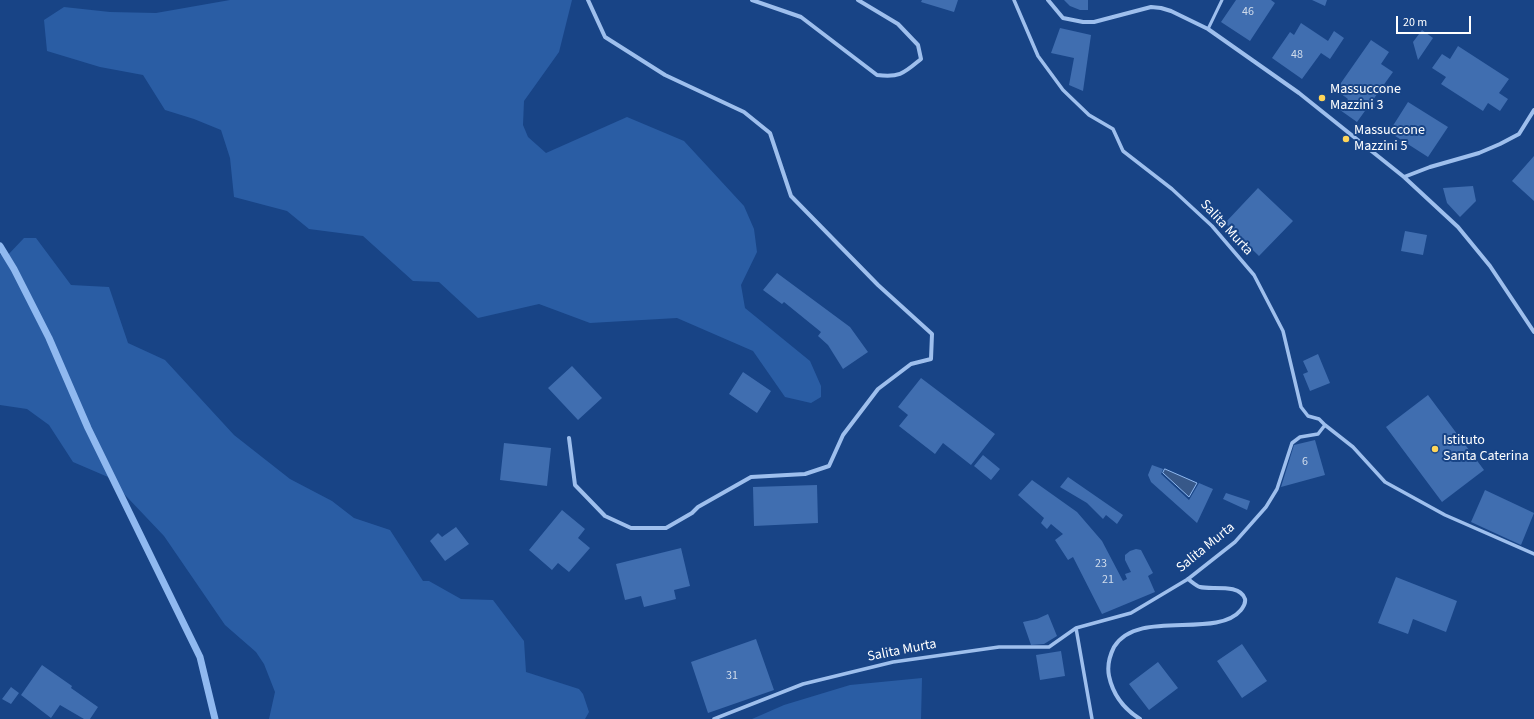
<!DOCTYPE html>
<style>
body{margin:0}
#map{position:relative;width:1534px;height:719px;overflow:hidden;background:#184486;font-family:"Source Sans 3",sans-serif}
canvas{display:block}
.scale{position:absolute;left:1396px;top:16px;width:75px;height:18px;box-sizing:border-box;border:2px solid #fff;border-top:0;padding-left:5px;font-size:12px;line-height:14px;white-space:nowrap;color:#fff;-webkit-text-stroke:3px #184486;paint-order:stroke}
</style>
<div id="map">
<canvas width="1534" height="719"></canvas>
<div class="scale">20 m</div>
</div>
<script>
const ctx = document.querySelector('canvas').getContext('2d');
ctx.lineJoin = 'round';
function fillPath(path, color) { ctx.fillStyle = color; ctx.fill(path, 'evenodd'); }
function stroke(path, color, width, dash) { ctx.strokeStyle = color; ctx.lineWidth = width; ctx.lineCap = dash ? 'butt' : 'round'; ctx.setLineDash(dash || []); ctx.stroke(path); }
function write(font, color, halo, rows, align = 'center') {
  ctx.font = font + ' "Source Sans 3",sans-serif'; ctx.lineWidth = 4; ctx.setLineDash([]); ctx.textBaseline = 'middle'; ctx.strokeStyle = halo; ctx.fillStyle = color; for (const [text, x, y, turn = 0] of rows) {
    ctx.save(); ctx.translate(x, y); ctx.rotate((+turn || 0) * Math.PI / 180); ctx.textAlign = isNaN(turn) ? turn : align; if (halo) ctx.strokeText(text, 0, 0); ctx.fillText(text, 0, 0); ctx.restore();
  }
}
const green = new Path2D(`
 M230 0H572L559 52 524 101 523 125 528 137 546 153 627 117 684 141 744 206 754 229 757 252 741 285 745 308 810 361 821 386V397L811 403 785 397 753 351 677 318 590 323 539 304 478 318 439 282 413 281 363 236 309 229 287 211 234 197 230 158 221 130 194 119 165 110 143 75 100 67 47 51 44 20 64 7 110 12 156 13Z
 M24 238H36L71 285 109 287 128 343 165 360 234 435 290 479 332 501 354 518 390 530 423 581H429L461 599 493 600 524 641 526 672 579 689 583 694 589 712 585 719H269L275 692 264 664 256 652 225 625 164 536 108 477 73 462 49 425 27 409 0 405V254L5 258Z
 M922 678 921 719H752L784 705 850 685Z`);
const water = new Path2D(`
 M1165 469 1197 483 1189 497 1163 473Z`);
const stream = new Path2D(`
 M0 246 14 269 49 338 88 428 200 657 215 719`);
const building = new Path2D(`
 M922 0H958L954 12 921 2Z
 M1064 0H1088V10H1080L1070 6Z
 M1236 0H1271L1275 3 1250 41 1221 22Z
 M1312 0H1327L1325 6Z
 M1301 23 1328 41 1334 31 1344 38 1330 59 1321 53 1302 79 1272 58 1290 32 1294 35Z
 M1060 28 1091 35 1083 91 1069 85 1074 58 1051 53Z
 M1422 30 1433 38 1418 60 1413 42Z
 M1371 40 1389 52 1381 64 1393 72 1357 122 1340 110 1348 99 1336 90Z
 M1458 46 1509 79 1499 93 1508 99 1500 111 1488 103 1483 111 1441 84 1446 77 1432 68 1442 54 1450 59Z
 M1408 102 1448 127 1428 157 1389 132Z
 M1534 156V201L1512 181Z
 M1473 186 1476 201 1460 217 1447 203 1443 188Z
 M1258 188 1293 221 1259 256 1225 223Z
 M1405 231 1427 235 1423 255 1401 251Z
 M777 273 850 327 868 352 843 369 828 345 818 336 821 332 784 302 782 304 763 290Z
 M1318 354 1330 383 1310 391 1303 374 1308 372 1303 361Z
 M572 366 602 398 578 420 548 388Z
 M743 372 771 391 757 413 729 394Z
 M921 378 995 434 971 465 943 443 935 454 899 426 908 415 898 407Z
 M1428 395 1484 470 1442 502 1386 427Z
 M1315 440 1325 475 1281 487 1294 445Z
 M504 443 551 448 547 486 500 480Z
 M983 455 1000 469 991 480 974 466Z
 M1152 465 1163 469 1161 474 1189 500 1199 483 1213 489 1197 523 1151 482 1148 475Z
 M1068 477 1123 515 1117 524 1106 515 1103 519 1087 503 1060 487Z
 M1032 480 1077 512 1102 541 1123 581 1127 579 1125 574 1131 572 1125 560V555L1130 551 1136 549 1141 550 1153 573 1148 576 1155 592 1102 614 1073 557 1068 560 1055 540 1063 534 1051 524 1047 529 1041 523 1044 518 1018 495Z
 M817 485 818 523 754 526 753 487Z
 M1485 490 1534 513 1521 545 1471 522Z
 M1226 493 1250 501 1247 510 1223 499Z
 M562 510 585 529 578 538 590 548 569 572 558 563 552 570 529 550Z
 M456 527 469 544 445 561 430 541 438 533 442 537Z
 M681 548 690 586 674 590 676 599 644 607 641 596 625 600 616 564Z
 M1396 577 1457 601 1446 632 1413 619 1408 634 1378 623Z
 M1048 614 1057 636 1044 644 1031 645 1023 622 1037 619Z
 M756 639 774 690 708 713 691 662Z
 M1242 644 1267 681 1242 698 1217 661Z
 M1061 651 1065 676 1040 680 1036 655Z
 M1158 662 1178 688 1149 710 1129 684Z
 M42 665 72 686 71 688 98 707 90 719H84L60 705 51 718 21 695Z
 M11 687 19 693 11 704 2 699Z`);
const service = new Path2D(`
 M1208 29 1222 0`);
const pedestrian = new Path2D(`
 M1325 425 1353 447 1385 482 1445 515 1534 554
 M1076 628 1092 719
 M714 719 803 684 893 662 999 647H1049L1076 628 1131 613 1188 579 1235 542 1266 507 1277 489 1292 443 1300 437 1318 434 1325 425 1319 419 1308 416 1301 407 1283 331 1254 275 1212 226 1172 189 1123 151 1113 129 1089 115 1063 90 1038 56 1014 0`);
const minor = new Path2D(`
 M752 0 801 17 877 75C900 78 904 73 921 59L918 45 898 24 858 0
 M1048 0 1063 18 1083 22H1094L1151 7 1161 8 1171 11 1208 29 1299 93 1404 177 1458 227 1490 266 1534 332
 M1404 177 1430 167 1479 153 1500 144 1519 134 1534 110
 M569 438 575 485 605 516 631 528H666L692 513 698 507 751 477 805 474 829 466 843 435 878 389 911 364 931 359 932 334 878 285 791 196 770 133 744 112 665 75 605 37 588 0
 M1140 719C1124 709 1113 695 1109 676 1107 666 1109 657 1114 647 1138 608 1216 640 1241 610 1243 607 1246 604 1245 599 1240 583 1211 590 1200 587 1196 586 1191 581 1188 579`);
const markers = [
 [1322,98,4,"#ffd559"],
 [1346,139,4,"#ffd559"],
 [1435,449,4,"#ffd559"]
];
const numberNames = [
 ["46",1248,12],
 ["48",1297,55],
 ["6",1305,462],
 ["23",1101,564],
 ["21",1108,580],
 ["31",732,676]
];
const poiNames = [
 ["Massuccone",1330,90],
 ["Mazzini 3",1330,106],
 ["Massuccone",1354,131],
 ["Mazzini 5",1354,147],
 ["Istituto",1443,441],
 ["Santa Caterina",1443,457]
];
const streetNames = [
 ["Salita Murta",1226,228,47],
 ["Salita Murta",1206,548,-39],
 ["Salita Murta",902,651,-11]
];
fillPath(green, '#2a5da4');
fillPath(water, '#375889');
stroke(water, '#90b9f0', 1);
stroke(stream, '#90b9f0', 7);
fillPath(building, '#406eb0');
stroke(service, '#9ebfed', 3);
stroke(pedestrian, '#9ebfed', 3.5);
stroke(minor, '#9ebfed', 4);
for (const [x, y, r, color] of markers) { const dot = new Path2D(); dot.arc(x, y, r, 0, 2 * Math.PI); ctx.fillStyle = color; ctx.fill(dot); stroke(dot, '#184486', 1.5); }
write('12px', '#cfdbeb', null, numberNames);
write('14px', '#fff', '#184486', poiNames, 'left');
write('14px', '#fff', '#184486', streetNames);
</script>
